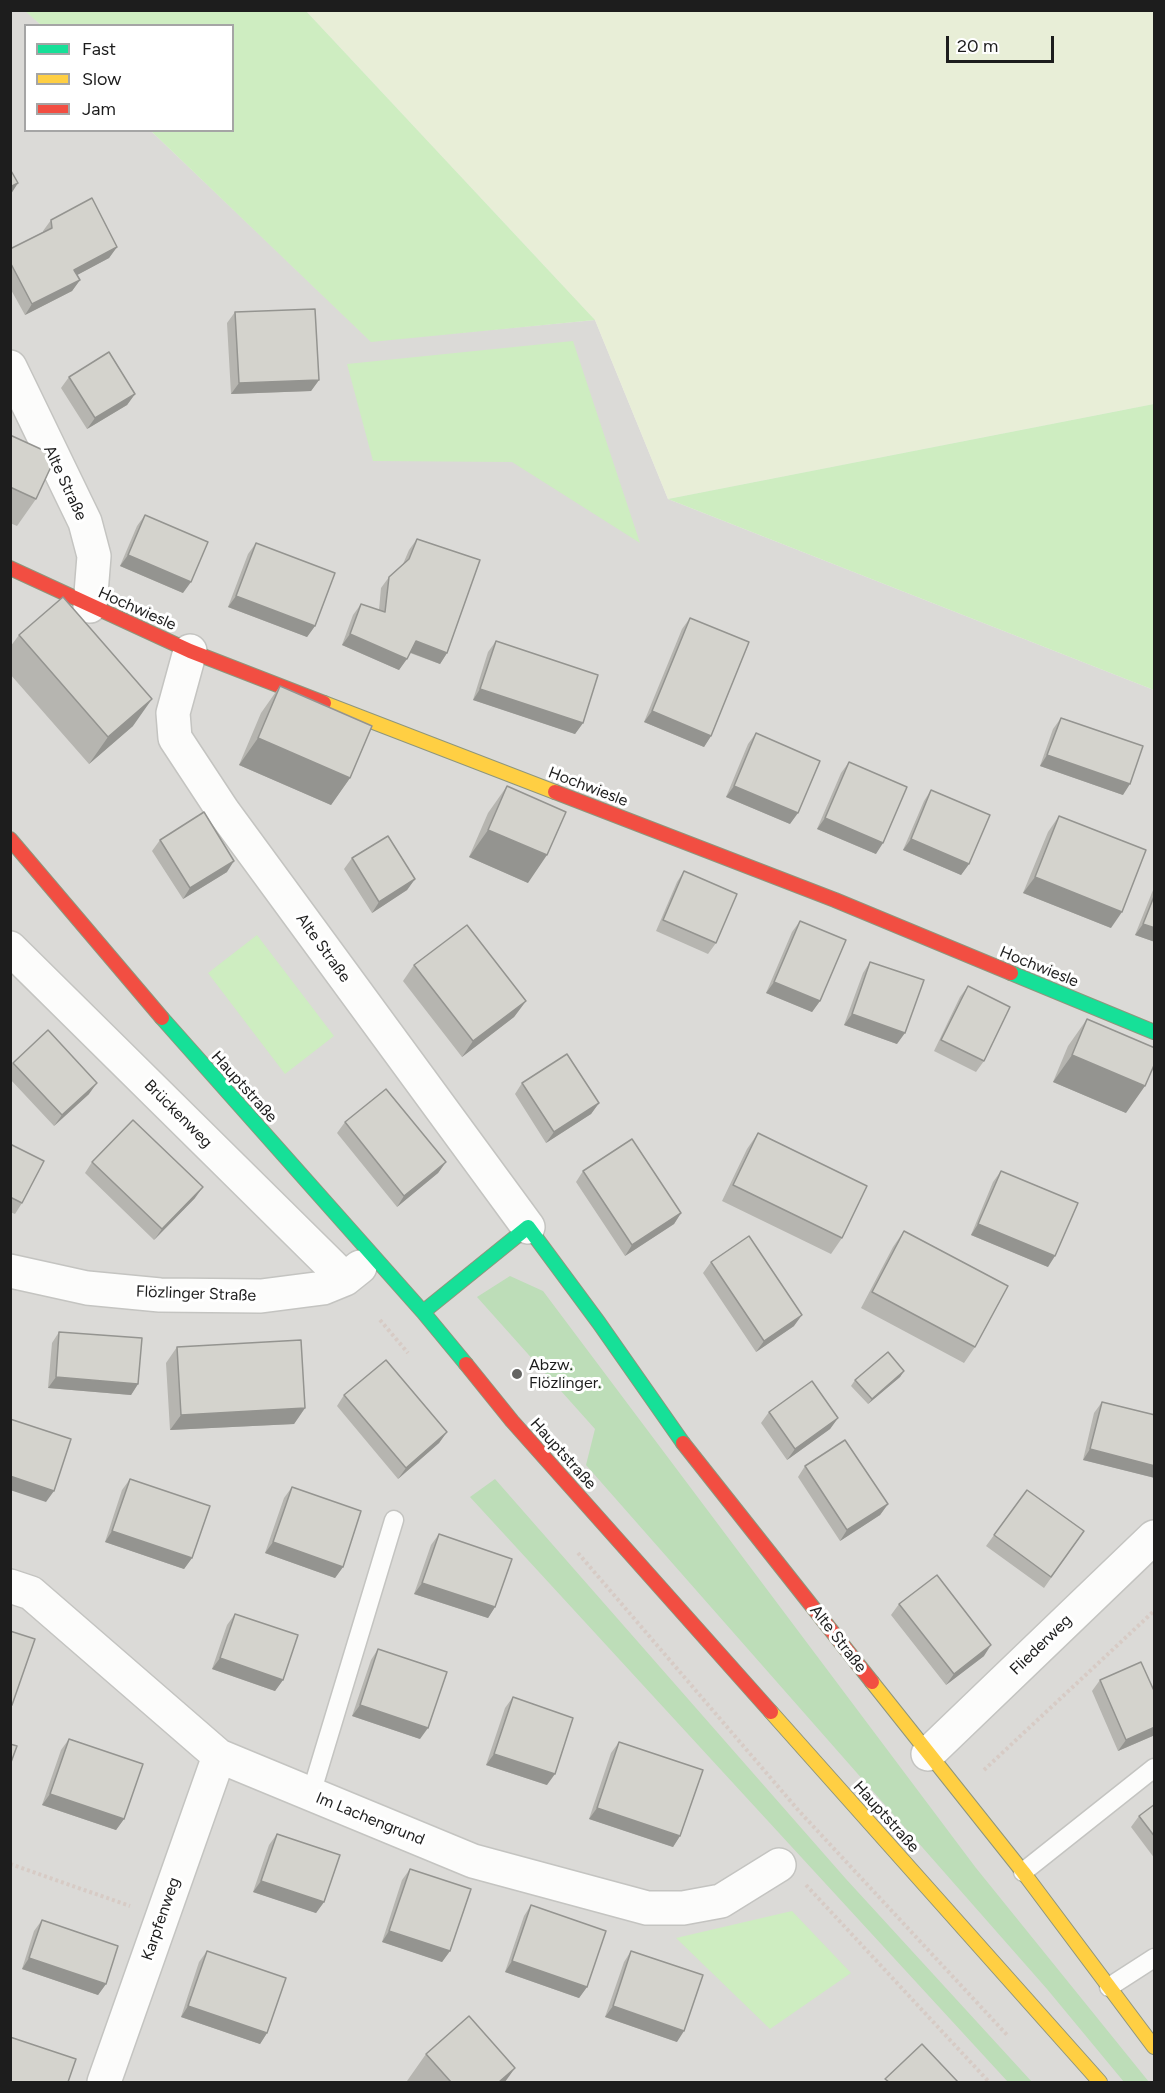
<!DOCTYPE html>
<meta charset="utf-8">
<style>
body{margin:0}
#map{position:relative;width:1165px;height:2093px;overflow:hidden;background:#ecebe5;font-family:Figtree,sans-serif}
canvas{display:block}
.frame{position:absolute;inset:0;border:12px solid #1d1d1d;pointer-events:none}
.legend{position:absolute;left:24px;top:24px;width:210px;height:108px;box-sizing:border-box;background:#fff;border:2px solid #a5a5a5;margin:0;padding:8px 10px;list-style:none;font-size:18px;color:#1d1d1d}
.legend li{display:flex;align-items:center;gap:12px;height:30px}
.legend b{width:30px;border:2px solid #a5a5a5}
.scale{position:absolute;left:946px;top:36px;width:108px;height:27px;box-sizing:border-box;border:3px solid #1d1d1d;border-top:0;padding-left:8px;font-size:18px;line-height:21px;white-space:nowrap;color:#1d1d1d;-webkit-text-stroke:4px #fff;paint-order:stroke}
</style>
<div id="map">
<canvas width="1165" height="2093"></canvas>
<div class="frame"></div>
<ul class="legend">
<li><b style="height:8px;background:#16e098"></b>Fast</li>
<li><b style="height:8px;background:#ffcf43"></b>Slow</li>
<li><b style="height:8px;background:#f24e42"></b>Jam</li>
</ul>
<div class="scale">20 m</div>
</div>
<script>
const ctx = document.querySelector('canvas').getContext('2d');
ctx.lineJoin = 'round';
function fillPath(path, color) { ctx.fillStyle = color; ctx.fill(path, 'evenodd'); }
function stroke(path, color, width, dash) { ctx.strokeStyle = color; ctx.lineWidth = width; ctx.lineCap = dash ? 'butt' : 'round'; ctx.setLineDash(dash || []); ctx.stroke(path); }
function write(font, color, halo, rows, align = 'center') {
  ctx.font = font + ' Figtree,sans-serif'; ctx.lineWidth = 6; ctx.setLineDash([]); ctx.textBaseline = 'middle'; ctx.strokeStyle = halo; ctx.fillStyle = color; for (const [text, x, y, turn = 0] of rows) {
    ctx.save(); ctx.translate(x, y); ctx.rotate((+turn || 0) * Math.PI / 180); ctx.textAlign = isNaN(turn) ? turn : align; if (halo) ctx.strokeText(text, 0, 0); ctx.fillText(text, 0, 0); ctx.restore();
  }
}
const residential = new Path2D(`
 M25 10 41 25 26 26V130L151 131 371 341 595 320 668 499 1154 690V2082H11L10 11Z`);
const farmland = new Path2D(`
 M306 11H1154V404L668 499 595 320Z`);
const grass = new Path2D(`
 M25 11H306L595 320 371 342 151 131 232 130V26L41 25Z
 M573 341 640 543 512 462 373 461 347 364Z
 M1154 404V690L668 499Z
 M257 935 334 1036 285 1074 208 973Z
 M792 1911 851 1973 770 2029 676 1938Z`);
const forest = new Path2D(`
 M510 1276 543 1291 976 1868 1149 2082H1124L1047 1989 586 1465 595 1429 477 1297Z
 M495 1479 846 1879 1032 2082H1008L470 1497Z`);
const path = new Path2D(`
 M380 1320 408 1353
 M578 1553 799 1811 1008 2036
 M984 1770 1154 1611
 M10 1864 130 1906
 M806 1885 989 2082`);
const lane = new Path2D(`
 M311 1794 394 1520
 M1023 1872 1154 1768
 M1109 1987 1154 1958`);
const street = new Path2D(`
 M10 367 85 522 94 556 90 606
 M190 651 173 713 175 738 223 811 528 1227
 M10 948 345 1279
 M10 1271 87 1288 160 1295 261 1296 323 1288 345 1279 360 1267
 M10 1586 31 1593 219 1756 473 1861 647 1908H683L721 1901 779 1865
 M928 1754 1154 1537
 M104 2082 219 1756`);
const fast = new Path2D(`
 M1011 973 1154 1032
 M162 1018 423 1312 466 1364
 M423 1312 528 1227 599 1323 683 1443`);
const slow = new Path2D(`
 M324 703 555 792
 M872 1682 1023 1872 1154 2047
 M771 1712 1100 2082`);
const jam = new Path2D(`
 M10 568 190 651 324 703
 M555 792 835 900 1011 973
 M10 839 162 1018
 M466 1364 512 1421 771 1712
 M683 1443 872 1682`);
const wall = new Path2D(`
 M51 220 117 247 109 258 77 275 80 280 72 291 25 315 10 288V249L43 232V231Z
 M235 312 319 380 311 391 231 394 227 323Z
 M69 377 135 394 127 405 87 429 61 388Z
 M10 435 36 499 17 526 10 523Z
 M145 515 183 593 120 566 137 526Z
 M417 539 447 653 440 664 410 653 399 670 342 645 353 615 361 604 379 610 381 588 389 577 403 564 409 550Z
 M256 543 315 626 307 637 228 607 248 554Z
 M690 618 711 736 704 747 644 722 682 629Z
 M19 635 133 726 89 764 10 674V647Z
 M496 641 583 723 575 734 473 700 488 652Z
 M280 686 350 778 331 805 239 765 261 713Z
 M1061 718 1123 795 1040 766 1053 729Z
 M756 733 790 824 726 797 748 744Z
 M849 762 876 854 817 829 841 773Z
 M507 786 528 883 469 857 488 813Z
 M931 790 969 864 961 875 903 850 924 801Z
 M1059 816 1111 928 1023 893 1048 832Z
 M160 840 227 872 183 899 152 851Z
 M352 858 415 879 407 890 372 913 344 869Z
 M684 871 716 943 708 954 656 931 677 882Z
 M1155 885V942L1135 935Z
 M800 921 820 1001 812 1012 766 993 792 932Z
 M870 962 897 1044 844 1025 863 973Z
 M414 965 526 1001 514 1017 462 1057 403 981Z
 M968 986 984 1061 976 1072 934 1051 960 997Z
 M1087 1019 1126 1113 1053 1082 1068 1046Z
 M13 1063 89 1094 54 1126 10 1079V1066Z
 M522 1083 599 1103 591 1114 546 1143 515 1094Z
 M345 1122 446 1162 438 1173 397 1207 337 1133Z
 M758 1133 842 1238 831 1254 722 1201 747 1149Z
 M10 1144 22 1203 15 1214 10 1212Z
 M92 1162 195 1198 154 1240 85 1173Z
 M583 1171 681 1213 674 1224 625 1256 576 1182Z
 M1001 1171 1048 1267 971 1235 993 1182Z
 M904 1231 975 1347 964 1363 861 1308 893 1247Z
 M711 1262 794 1326 756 1352 703 1273Z
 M59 1332 138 1384 131 1395 48 1388 52 1343Z
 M177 1347 305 1408 294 1424 170 1430 166 1363Z
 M904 1371 900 1377 868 1404 851 1386 855 1380Z
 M344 1395 447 1432 439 1443 398 1479 337 1406Z
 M1102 1402 1155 1415V1478L1083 1460 1094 1413Z
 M769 1412 838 1418 830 1429 787 1460 761 1423Z
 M805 1466 888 1504 880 1515 840 1541 798 1477Z
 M130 1479 192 1558 184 1569 105 1542 122 1490Z
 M292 1487 343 1567 335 1578 265 1553 284 1498Z
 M1027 1490 1084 1531 1044 1588 986 1546Z
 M439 1534 495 1607 488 1618 414 1594 431 1545Z
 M899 1604 984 1656 946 1685 891 1615Z
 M235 1614 283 1680 275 1691 212 1669 227 1625Z
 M378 1649 420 1739 352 1716 371 1660Z
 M1100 1680 1155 1693V1735L1118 1751 1092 1691Z
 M513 1697 547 1785 486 1765 505 1708Z
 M69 1739 124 1819 116 1830 42 1805 61 1750Z
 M619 1742 680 1836 673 1847 589 1819 611 1753Z
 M1155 1804V1859L1131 1827 1139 1816Z
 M277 1834 324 1902 316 1913 253 1892 269 1845Z
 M410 1869 450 1951 442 1962 382 1942 402 1880Z
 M531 1905 587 1987 579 1998 505 1972 524 1916Z
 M42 1920 106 1984 98 1995 22 1969 34 1931Z
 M207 1951 267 2033 260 2044 181 2017 199 1962Z
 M631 1951 677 2042 605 2017 624 1962Z
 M426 2054 505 2082H408L407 2081Z`);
const shadedWall = new Path2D(`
 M18 183 11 194H10V187Z
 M117 247 109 258 66 281 74 270Z
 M80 280 72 291 25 315 32 304Z
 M319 380 311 391 231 394 239 383Z
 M135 394 127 405 87 429 95 418Z
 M128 555 191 582 183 593 120 566Z
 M236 596 315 626 307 637 228 607Z
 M350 634 407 659 399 670 342 645Z
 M416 641 447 653 440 664 409 652Z
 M480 689 583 723 575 734 473 700Z
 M152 699 133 726 89 764 108 737Z
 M652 711 711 736 704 747 644 722Z
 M258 738 350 778 331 805 239 765Z
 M1047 755 1130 784 1123 795 1040 766Z
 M734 786 798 813 790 824 726 797Z
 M825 818 883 843 876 854 817 829Z
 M488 830 547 855 528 883 469 857Z
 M911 839 969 864 961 875 903 850Z
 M234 861 227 872 183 899 190 888Z
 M1035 877 1122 912 1111 928 1023 893Z
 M415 879 407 890 372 913 379 902Z
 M1143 924 1155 928V942L1135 935Z
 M774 982 820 1001 812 1012 766 993Z
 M526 1001 514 1017 462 1057 473 1041Z
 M852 1014 905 1033 897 1044 844 1025Z
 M1072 1055 1145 1086 1126 1113 1053 1082Z
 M97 1083 89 1094 54 1126 62 1115Z
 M599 1103 591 1114 546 1143 554 1132Z
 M446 1162 438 1173 397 1207 404 1196Z
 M203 1187 195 1198 154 1240 162 1229Z
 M681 1213 674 1224 625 1256 632 1245Z
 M978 1224 1055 1256 1048 1267 971 1235Z
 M802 1315 794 1326 756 1352 764 1341Z
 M904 1371 900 1377 868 1404 872 1399Z
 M56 1377 138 1384 131 1395 48 1388Z
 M305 1408 294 1424 170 1430 181 1415Z
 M838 1418 830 1429 787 1460 795 1449Z
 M447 1432 439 1443 398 1479 406 1468Z
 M1090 1449 1155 1466V1478L1083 1460Z
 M10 1476 54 1491 46 1502 10 1490Z
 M888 1504 880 1515 840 1541 847 1530Z
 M112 1531 192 1558 184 1569 105 1542Z
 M273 1542 343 1567 335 1578 265 1553Z
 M422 1583 495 1607 488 1618 414 1594Z
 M991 1645 984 1656 946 1685 954 1674Z
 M220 1658 283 1680 275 1691 212 1669Z
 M360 1705 428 1728 420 1739 352 1716Z
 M1155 1727V1735L1118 1751 1126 1740Z
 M494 1754 555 1774 547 1785 486 1765Z
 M50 1794 124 1819 116 1830 42 1805Z
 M597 1808 680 1836 673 1847 589 1819Z
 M261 1881 324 1902 316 1913 253 1892Z
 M389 1931 450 1951 442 1962 382 1942Z
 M29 1958 106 1984 98 1995 22 1969Z
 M512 1961 587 1987 579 1998 505 1972Z
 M188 2006 267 2033 260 2044 181 2017Z
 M613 2006 684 2031 677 2042 605 2017Z
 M515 2068 505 2082H499Z`);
const building = new Path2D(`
 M10 169 18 183 10 187Z
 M92 198 117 247 74 270 80 280 32 304 10 262V249L52 228 51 220Z
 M315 309 319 380 239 383 235 312Z
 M109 352 135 394 95 418 69 377Z
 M10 435 56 456 36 499 10 487Z
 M145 515 208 542 191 582 128 555Z
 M417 539 480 560 447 653 416 641 407 659 350 634 361 604 385 612 389 577 409 559Z
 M256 543 335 573 315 626 236 596Z
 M63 597 152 699 108 737 19 635Z
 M690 618 749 642 711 736 652 711Z
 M496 641 598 675 583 723 480 689Z
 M280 686 372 726 350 778 258 738Z
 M1061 718 1143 746 1130 784 1047 755Z
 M756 733 820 761 798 813 734 786Z
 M849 762 907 787 883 843 825 818Z
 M507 786 566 812 547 855 488 830Z
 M931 790 990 815 969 864 911 839Z
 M204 812 234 861 190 888 160 840Z
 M1059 816 1146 850 1122 912 1035 877Z
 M388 836 415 879 379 902 352 858Z
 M684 871 737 894 716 943 663 920Z
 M1155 894V928L1143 924Z
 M800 921 846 940 820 1001 774 982Z
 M467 925 526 1001 473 1041 414 965Z
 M870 962 924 980 905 1033 852 1014Z
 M968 986 1010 1007 984 1061 941 1040Z
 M1087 1019 1155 1048V1063L1145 1086 1072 1055Z
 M48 1030 97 1083 62 1115 13 1063Z
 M567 1054 599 1103 554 1132 522 1083Z
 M386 1089 446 1162 404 1196 345 1122Z
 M133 1120 203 1187 162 1229 92 1162Z
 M758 1133 867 1186 842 1238 733 1185Z
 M632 1139 681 1213 632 1245 583 1171Z
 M10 1144 44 1161 22 1203 10 1197Z
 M1001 1171 1078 1203 1055 1256 978 1224Z
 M904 1231 1008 1286 975 1347 872 1292Z
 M749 1236 802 1315 764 1341 711 1262Z
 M59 1332 142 1338 138 1384 56 1377Z
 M301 1340 305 1408 181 1415 177 1347Z
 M888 1352 904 1371 872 1399 855 1380Z
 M386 1360 447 1432 406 1468 344 1395Z
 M812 1381 838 1418 795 1449 769 1412Z
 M1102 1402 1155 1415V1466L1090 1449Z
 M10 1419 71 1439 54 1491 10 1476Z
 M845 1440 888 1504 847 1530 805 1466Z
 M130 1479 210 1506 192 1558 112 1531Z
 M292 1487 361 1511 343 1567 273 1542Z
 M1027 1490 1084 1531 1051 1577 994 1535Z
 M439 1534 512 1559 495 1607 422 1583Z
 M937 1575 991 1645 954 1674 899 1604Z
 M235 1614 298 1635 283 1680 220 1658Z
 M10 1631 35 1639 12 1705 10 1704Z
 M378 1649 447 1672 428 1728 360 1705Z
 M1141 1662 1155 1693V1727L1126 1740 1100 1680Z
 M513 1697 573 1718 555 1774 494 1754Z
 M69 1739 143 1764 124 1819 50 1794Z
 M619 1742 703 1770 680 1836 597 1808Z
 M10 1744 17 1746 10 1765Z
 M1155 1804V1837L1139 1816Z
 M277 1834 340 1855 324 1902 261 1881Z
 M410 1869 471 1889 450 1951 389 1931Z
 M531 1905 606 1931 587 1987 512 1961Z
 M42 1920 118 1946 106 1984 29 1958Z
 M207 1951 286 1978 267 2033 188 2006Z
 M631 1951 703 1975 684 2031 613 2006Z
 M469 2016 515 2068 499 2082H451L426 2054Z
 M10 2037 76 2059 68 2082H10Z
 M922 2044 958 2082H889L885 2079Z`);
const markers = [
 [517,1374,6,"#656563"]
];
const streetNames = [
 ["Alte Straße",65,483,65],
 ["Hochwiesle",137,609,24],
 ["Hochwiesle",588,787,21],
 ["Alte Straße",323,948,54],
 ["Hochwiesle",1039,967,22],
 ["Hauptstraße",244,1087,48],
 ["Brückenweg",178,1114,45],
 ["Flözlinger Straße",196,1294,2],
 ["Hauptstraße",563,1454,48],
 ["Alte Straße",838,1639,52],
 ["Fliederweg",1041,1645,-44],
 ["Hauptstraße",886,1817,48],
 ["Im Lachengrund",370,1819,22],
 ["Karpfenweg",161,1919,-71]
];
const poiNames = [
 ["Abzw.",529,1365],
 ["Flözlinger.",529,1383]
];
fillPath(residential, '#dbdad7');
fillPath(farmland, '#e8eed7');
fillPath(grass, '#ceedc1');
fillPath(forest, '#bdddb8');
stroke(lane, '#c4c4c1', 21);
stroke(street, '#c4c4c1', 36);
stroke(fast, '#8e967c', 16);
stroke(slow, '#8e967c', 16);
stroke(jam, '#8e967c', 16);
stroke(path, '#d7cbc5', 4, [3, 3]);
stroke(lane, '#fcfcfb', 18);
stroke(street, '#fcfcfb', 33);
stroke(fast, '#16e098', 14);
stroke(slow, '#ffcf43', 14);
stroke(jam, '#f24e42', 14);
fillPath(wall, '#b6b5b0');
fillPath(shadedWall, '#949490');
fillPath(building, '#d4d3cd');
stroke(building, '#949490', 1.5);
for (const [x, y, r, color] of markers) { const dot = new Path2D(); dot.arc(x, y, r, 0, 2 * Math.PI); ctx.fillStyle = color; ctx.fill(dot); stroke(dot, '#fff', 2); }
write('16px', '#1d1d1d', '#fff', streetNames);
write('16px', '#1d1d1d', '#fff', poiNames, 'left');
</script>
